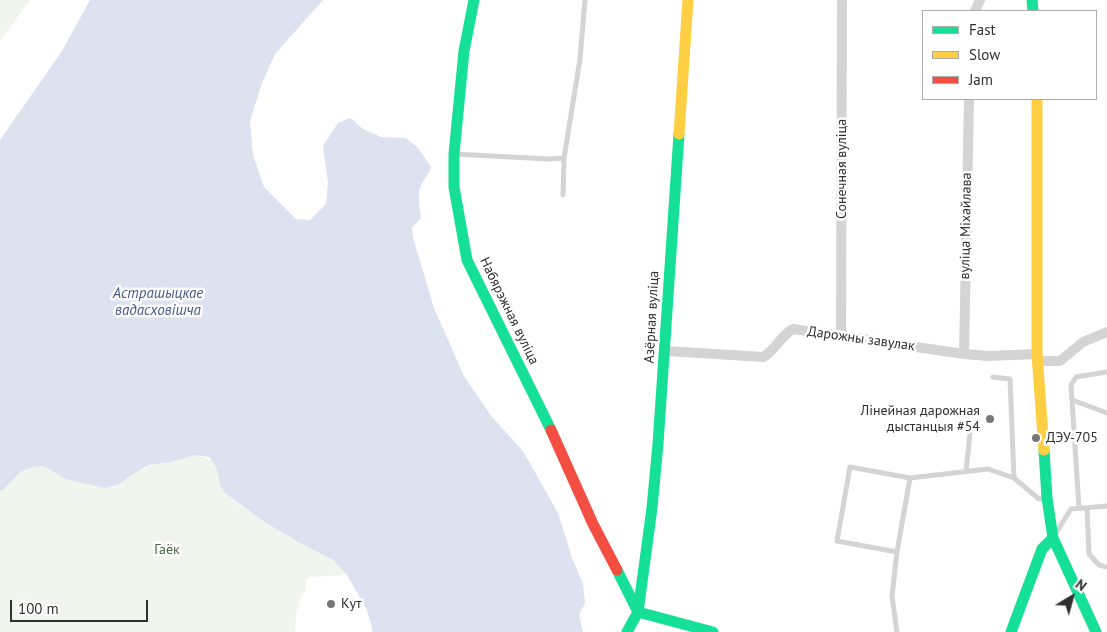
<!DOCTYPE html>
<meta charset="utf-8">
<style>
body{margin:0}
#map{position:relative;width:1107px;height:632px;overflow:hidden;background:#fff;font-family:"PT Sans",sans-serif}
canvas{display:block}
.legend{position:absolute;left:922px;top:10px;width:175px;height:90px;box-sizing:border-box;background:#fff;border:1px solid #acacac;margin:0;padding:6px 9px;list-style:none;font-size:15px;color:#303030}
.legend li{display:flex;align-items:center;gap:10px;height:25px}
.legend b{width:25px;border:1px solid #acacac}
.north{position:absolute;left:1047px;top:572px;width:50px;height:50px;-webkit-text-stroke:4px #fff;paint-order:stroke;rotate:37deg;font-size:14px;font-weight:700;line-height:20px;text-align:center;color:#303030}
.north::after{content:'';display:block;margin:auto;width:18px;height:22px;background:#303030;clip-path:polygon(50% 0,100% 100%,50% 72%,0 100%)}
.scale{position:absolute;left:10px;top:600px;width:138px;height:22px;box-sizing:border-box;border:2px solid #303030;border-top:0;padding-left:6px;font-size:15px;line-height:18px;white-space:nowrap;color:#303030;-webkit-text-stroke:4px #fff;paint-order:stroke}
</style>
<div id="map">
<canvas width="1107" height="632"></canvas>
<ul class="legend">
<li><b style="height:6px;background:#16e098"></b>Fast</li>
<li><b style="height:6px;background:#ffcf43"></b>Slow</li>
<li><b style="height:6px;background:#f24e42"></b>Jam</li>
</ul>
<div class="north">N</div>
<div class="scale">100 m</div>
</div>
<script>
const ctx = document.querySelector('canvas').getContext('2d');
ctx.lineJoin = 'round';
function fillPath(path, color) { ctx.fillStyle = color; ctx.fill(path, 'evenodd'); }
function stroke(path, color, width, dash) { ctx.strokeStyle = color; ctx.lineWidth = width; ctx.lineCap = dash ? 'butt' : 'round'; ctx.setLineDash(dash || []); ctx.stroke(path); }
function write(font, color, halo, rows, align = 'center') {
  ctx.font = font + ' "PT Sans",sans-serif'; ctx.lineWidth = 5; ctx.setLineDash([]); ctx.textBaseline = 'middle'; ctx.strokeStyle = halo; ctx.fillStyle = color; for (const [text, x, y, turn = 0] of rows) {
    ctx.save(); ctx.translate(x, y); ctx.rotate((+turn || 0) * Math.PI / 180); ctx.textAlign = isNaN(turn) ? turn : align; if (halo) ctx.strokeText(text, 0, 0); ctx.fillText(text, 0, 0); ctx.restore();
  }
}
const green = new Path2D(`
 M0 0H30L0 41Z
 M196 455C228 462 210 478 226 493 243 509 276 530 296 541 308 548 323 552 334 561 338 565 342 570 347 575L309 577 306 581V589L300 599 296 615 295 632H0V490H3L20 472 32 467 43 466 66 479 141 469C158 462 178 460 196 455Z`);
const water = new Path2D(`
 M90 0H323L275 54 262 83 250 121 253 155 264 187 296 219 310 220 326 204 328 183 323 146 338 123 350 118 363 129 381 137 406 138 418 148 431 167C429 174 424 179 421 185 417 195 420 207 421 218L412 228 413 238 434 308 464 376 492 417 523 451 558 513 572 558 583 584 585 603 579 615 583 632H372V628L367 610 347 575 333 560 296 541 263 521 225 493 220 485 216 467 209 457 196 455 171 462 149 465 141 469 117 485 105 488 66 479 43 466 32 467 20 472 3 490H0V140L62 51Z`);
const lane = new Path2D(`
 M454 154 548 159 564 158 580 59 585 0
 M563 195 564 158
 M993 377 1010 379 1014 478
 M1072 400 1107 413
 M966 471 971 424
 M910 478 897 552 837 541 850 467 910 478 988 469 1014 478 1039 499 1047 498
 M1079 508 1071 385 1076 377 1107 372
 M1087 508 1089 554 1099 565 1107 567
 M1056 533 1071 509 1107 506
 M897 552 892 596 897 632`);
const street = new Path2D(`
 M975 11 980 0
 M841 337 842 0
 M666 351 763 357C776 350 780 336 793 329L964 354 988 356 1037 354
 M964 354 969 99
 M1039 361H1060L1083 342 1107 332`);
const fast = new Path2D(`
 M474 0 464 51 454 154V187L467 260 551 430
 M1032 0 1033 11
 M1044 450 1047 498 1053 538 1096 632
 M617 570 638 612 713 632
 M627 632 638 612 652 508 658 444 679 134
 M1011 632 1042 549 1053 538`);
const slow = new Path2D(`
 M1037 99V354L1044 450
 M679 134 688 0`);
const jam = new Path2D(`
 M551 430 593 524 617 570`);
const markers = [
 [990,419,5,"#787878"],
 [1036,438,5,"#787878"],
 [331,604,5,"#787878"]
];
const streetNames = [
 ["Сонечная вуліца",842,169,-90],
 ["вуліца Міхайлава",966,226,-89],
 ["Набярэжная вуліца",509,311,64],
 ["Азёрная вуліца",652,317,-87],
 ["Дарожны завулак",861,339,8]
];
const poiNames = [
 ["Лінейная дарожная",980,411,"right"],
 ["дыстанцыя #54",980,427,"right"],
 ["ДЭУ-705",1046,438],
 ["Кут",341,604]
];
const parkNames = [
 ["Гаёк",167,550]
];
const waterNames = [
 ["Астрашыцкае",158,294],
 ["вадасховішча",158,311]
];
fillPath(green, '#f0f5ee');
fillPath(water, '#dde2f0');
stroke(lane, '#d4d4d4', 5);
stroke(street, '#d4d4d4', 10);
stroke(fast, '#16e098', 11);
stroke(slow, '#ffcf43', 11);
stroke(jam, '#f24e42', 11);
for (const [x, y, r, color] of markers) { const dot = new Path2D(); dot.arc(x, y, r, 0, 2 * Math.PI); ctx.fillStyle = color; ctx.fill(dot); stroke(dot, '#fff', 2); }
write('14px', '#303030', '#fff', streetNames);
write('14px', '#303030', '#fff', poiNames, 'left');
write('14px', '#486842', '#fff', parkNames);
write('italic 15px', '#465a8a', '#fff', waterNames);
</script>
